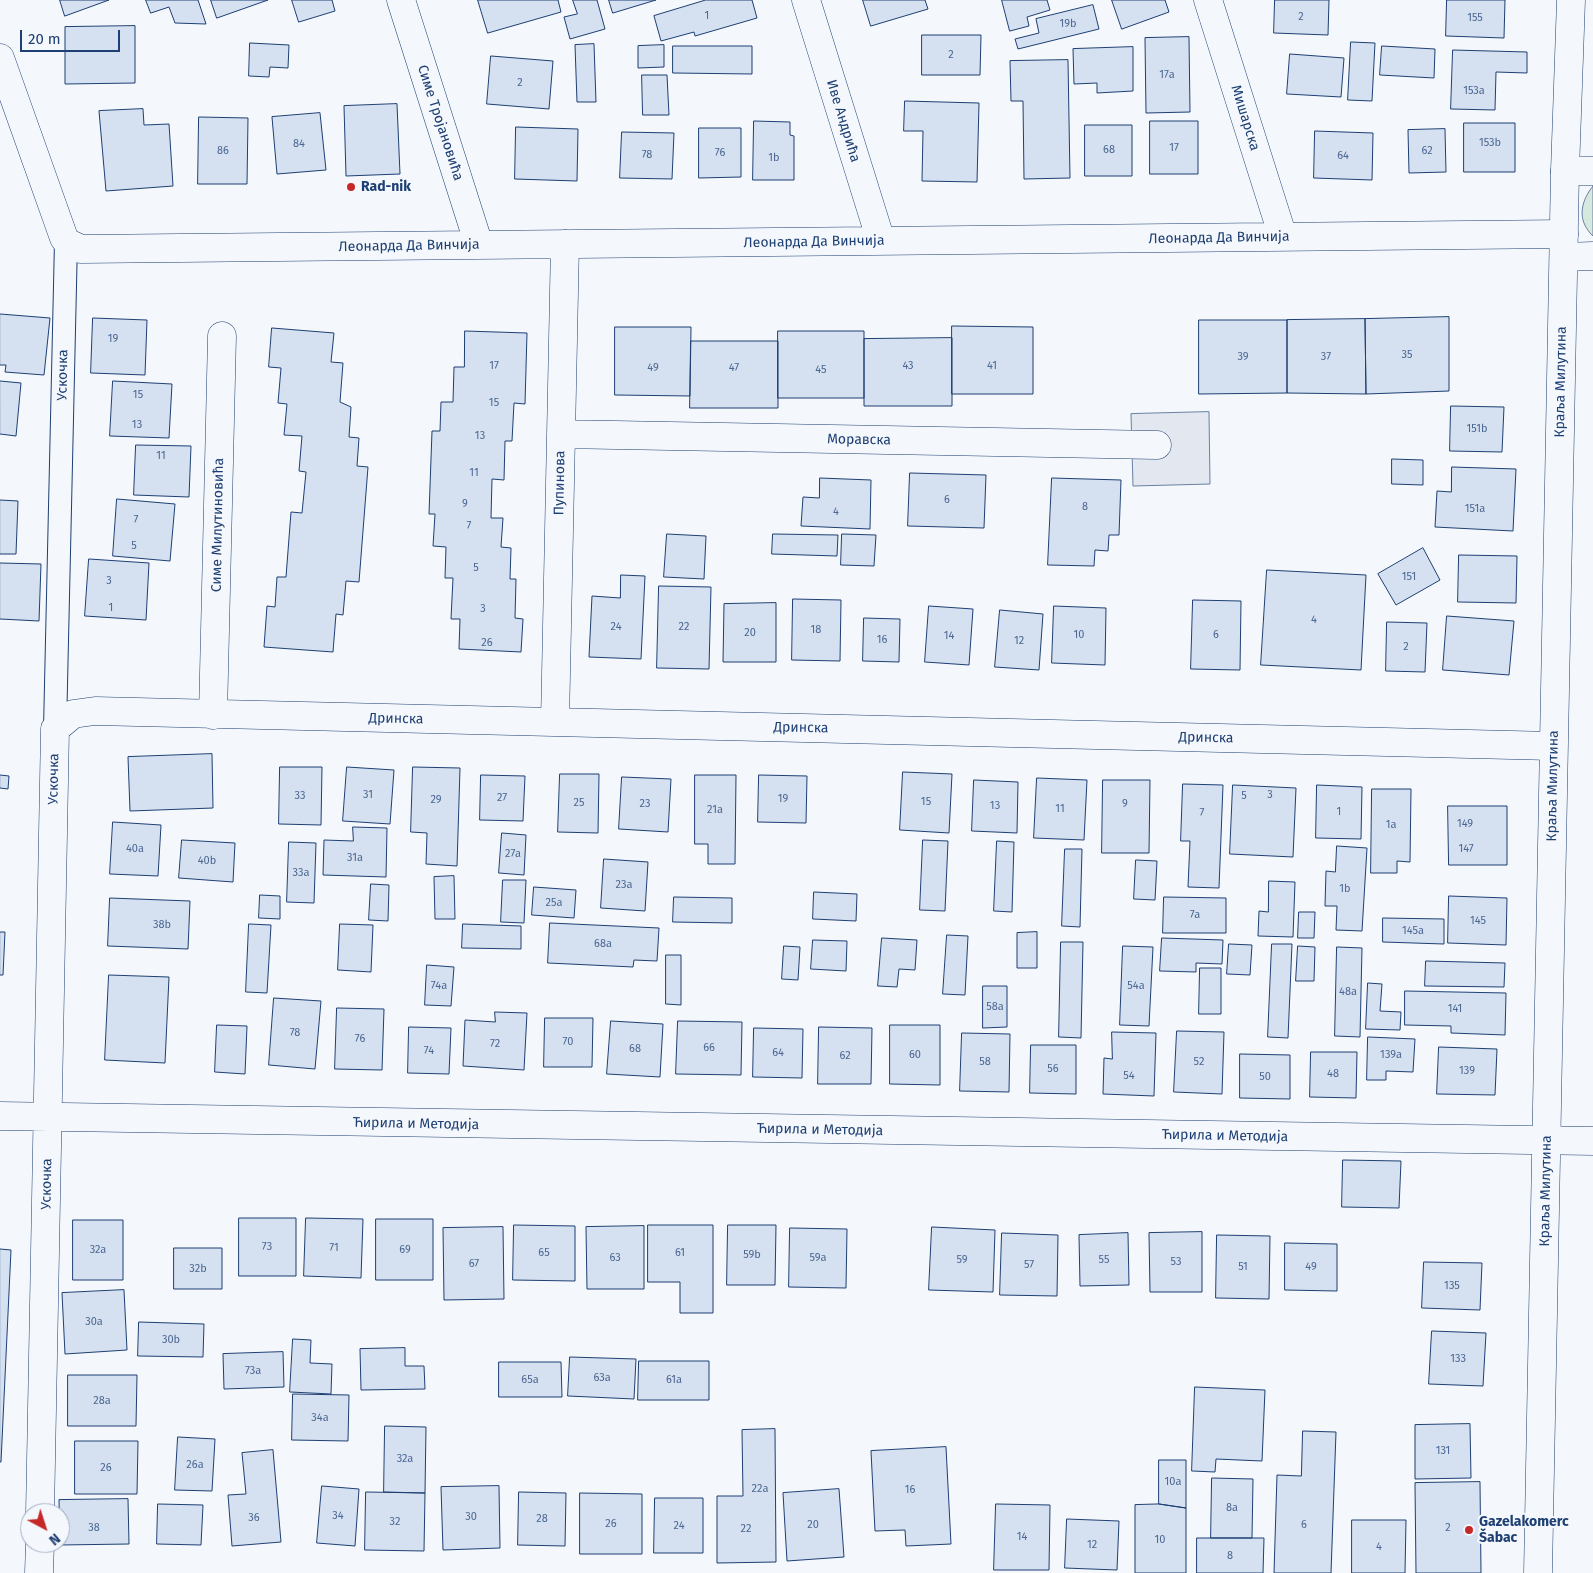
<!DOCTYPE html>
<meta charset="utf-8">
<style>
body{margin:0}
#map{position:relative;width:1593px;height:1573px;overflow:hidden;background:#f4f7fb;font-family:"Fira Sans",sans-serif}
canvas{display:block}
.north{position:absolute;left:20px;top:1503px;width:50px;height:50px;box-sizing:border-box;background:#f4f7fb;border:1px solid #9eadc5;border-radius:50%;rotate:140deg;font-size:14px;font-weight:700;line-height:20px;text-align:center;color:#1d3f73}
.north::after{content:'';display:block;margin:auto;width:18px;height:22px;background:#c62828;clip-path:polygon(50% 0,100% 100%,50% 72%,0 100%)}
.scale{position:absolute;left:20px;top:30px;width:100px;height:22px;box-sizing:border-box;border:2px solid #1d3f73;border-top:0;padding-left:6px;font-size:15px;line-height:18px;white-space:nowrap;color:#1d3f73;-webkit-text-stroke:4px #f4f7fb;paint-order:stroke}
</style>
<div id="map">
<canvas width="1593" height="1573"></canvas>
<div class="north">N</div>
<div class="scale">20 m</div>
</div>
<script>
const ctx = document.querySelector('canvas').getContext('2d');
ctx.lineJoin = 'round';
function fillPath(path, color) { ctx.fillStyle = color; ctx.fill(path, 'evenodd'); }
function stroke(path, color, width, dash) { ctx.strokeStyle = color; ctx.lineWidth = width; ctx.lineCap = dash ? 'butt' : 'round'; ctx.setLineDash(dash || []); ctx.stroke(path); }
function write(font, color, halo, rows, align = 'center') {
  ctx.font = font + ' "Fira Sans",sans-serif'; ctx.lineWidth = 4; ctx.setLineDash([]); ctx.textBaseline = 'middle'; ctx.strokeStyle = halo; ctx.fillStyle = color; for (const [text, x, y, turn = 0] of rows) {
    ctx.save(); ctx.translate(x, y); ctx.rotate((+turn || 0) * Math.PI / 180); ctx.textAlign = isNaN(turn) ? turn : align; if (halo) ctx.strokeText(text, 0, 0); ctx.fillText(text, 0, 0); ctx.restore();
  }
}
const green = new Path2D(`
 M1593 186V236C1577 221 1580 202 1593 186Z`);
const parking = new Path2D(`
 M1209 412 1210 484 1133 486 1131 414Z`);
const building = new Path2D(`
 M60 0H109L65 16Z
 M146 0H198L206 24 175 23 169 7 151 13Z
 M211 0H268L217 18Z
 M292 0H332L335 11 299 22Z
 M478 0H558L561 12 488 33Z
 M573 0H597L605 29 570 39 564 17 577 14Z
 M609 0H656L613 13Z
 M706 0H752L757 18 695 36 694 32 661 41 654 16Z
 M863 0H925L928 9 871 26Z
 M1002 0H1047L1050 10 1027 17 1029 26 1010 31Z
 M1112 0H1165L1169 12 1122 29Z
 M1275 0H1329L1328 35 1274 33Z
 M1447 0H1505L1504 38 1446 36Z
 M1093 5 1099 29 1018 49 1015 39 1039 33 1036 19Z
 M135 26V83L65 84V27Z
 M922 35H981L980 75H922Z
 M1189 37 1190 112 1146 113 1145 38Z
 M1351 42 1375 43 1372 101 1348 100Z
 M250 43 289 45 288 68 270 67 269 77 249 76Z
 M594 44 596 102H577L575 45Z
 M664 45V67L638 68V46Z
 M673 46H752V74L673 73Z
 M1382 46 1435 49 1434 78 1380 75Z
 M1133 47V91L1097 93V83L1074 84 1073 49Z
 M1453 50 1527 52V73L1496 72 1495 110 1451 109Z
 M1290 54 1344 58 1341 97 1287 94Z
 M491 56 553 61 549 109 487 104Z
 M1068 60 1070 178 1024 179 1023 101H1011L1010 61Z
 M642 75H667L669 115H643Z
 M905 101 979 103 977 182 922 181 923 131H904Z
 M397 104 400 174 346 176 344 106Z
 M143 109 144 125 169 124 173 186 106 191 99 111Z
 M320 113 326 170 277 174 272 117Z
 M199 117 248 118 247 184H198Z
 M754 121 790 122V135L794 136V180H753Z
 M1150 121H1198V174H1150Z
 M1464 123H1515V172H1464Z
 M1085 125H1132V176H1085Z
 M516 127 578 129 577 181 515 179Z
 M699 128H741V177L699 178Z
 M1445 129 1446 172 1409 173 1408 130Z
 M1315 131 1373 133 1372 180 1314 178Z
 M622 132 674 133 672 179 620 178Z
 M0 314 50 318 44 375 5 372 6 365H0Z
 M1449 317V391L1366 394 1365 319Z
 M93 318 147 320 145 375 91 373Z
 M1365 319 1366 394 1287 393V320Z
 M1199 320H1287V393L1199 394Z
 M952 326 1033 327V394H952Z
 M615 327H691L690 396 615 395Z
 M272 328 334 333 331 362 343 363 340 402 351 407 349 437 359 438 357 466 368 467 359 582 346 581 343 615 336 614 333 652 264 647 267 606 275 607 277 577H286L291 512 302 513 306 472 299 471 302 436 284 435 287 404 278 403 281 368 269 367Z
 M465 331 527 333 525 404 514 403 512 441H505L504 480 492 479 491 518H503L501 547 511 548 510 579H516L515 618 523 619 521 652 459 649 460 619H451L453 578H445L446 547 433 546 435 514H429L432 431H440L441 402H453L454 367H464Z
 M778 331H864V398H778Z
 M952 338V406H864V339Z
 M691 341H778V408H690Z
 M0 381 21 383 16 436 0 434Z
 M113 381 172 384 169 438 110 436Z
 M1451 406 1504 407 1502 452 1450 451Z
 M136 445 191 446 189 497 134 495Z
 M1392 459 1423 460V485L1392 484Z
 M1452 467 1516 469 1513 531 1435 527 1437 491 1451 492Z
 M910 473 986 475 984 528 908 526Z
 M820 478 871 480 870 529 801 526 803 497 819 498Z
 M1052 478 1121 480 1119 535H1109L1108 551 1095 550 1094 566 1048 565Z
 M117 499 175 504 170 561 113 556Z
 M0 500 18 501 16 554H0Z
 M667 534 706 536 704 579 664 577Z
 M773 534 838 535 837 556 772 554Z
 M842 534 876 535 874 566 841 565Z
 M1423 548 1440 580 1396 605 1378 574Z
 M1459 555 1517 556 1516 603 1458 602Z
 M89 559 149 563 146 620 85 616Z
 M0 563 41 564 39 621 0 619Z
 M1267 570 1366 575 1361 670 1261 665Z
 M621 575 645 576 641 659 589 657 592 596 620 598Z
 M659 586 711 587 709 669 657 668Z
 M793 599 841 600 840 661 792 660Z
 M1193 600 1241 601 1240 670 1191 669Z
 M776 603V662H723L724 604Z
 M929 606 973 609 969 665 925 662Z
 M1054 606 1106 608 1105 665 1052 663Z
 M1000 610 1043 614 1039 670 995 667Z
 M1447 616 1514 621 1509 675 1443 670Z
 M864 618 900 619 899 662 863 661Z
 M1387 622 1427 623 1425 672 1386 671Z
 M212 754 213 808 130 811 128 757Z
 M280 767H322L321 825 279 824Z
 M347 767 394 770 390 824 343 821Z
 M413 767 460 768 457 866 426 864 427 833 411 832Z
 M903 772 952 774 949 833 900 830Z
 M560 774H599L598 833 558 832Z
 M0 775 9 776 8 789 0 788Z
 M481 775 525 776 523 821 480 820Z
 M695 775H736L735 864H708V844H695Z
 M759 775 807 776 806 823 758 822Z
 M622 777 671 779 668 832 619 829Z
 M1037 778 1087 780 1084 840 1034 838Z
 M974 780 1018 782 1017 833 972 831Z
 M1103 780H1150L1149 853H1102Z
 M1183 784 1223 785 1219 888 1188 887 1190 841H1181Z
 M1233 785 1296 788 1293 857 1230 854Z
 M1317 785 1362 787 1361 839 1316 838Z
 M1372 789H1411L1410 862 1397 861V873H1371Z
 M1448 806H1507V865H1449Z
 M113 822 161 825 158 876 110 874Z
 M353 827 387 828 386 877 323 875 324 840 353 841Z
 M502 833 526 835 524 875 499 873Z
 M182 840 235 843 233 882 179 878Z
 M923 840 948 841 945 911 920 910Z
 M997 841 1014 842 1012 912 994 911Z
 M289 842 316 843 314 903 287 902Z
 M1337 846 1367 848 1362 931 1336 930 1337 906H1325L1326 871 1335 872Z
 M1065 849H1082L1080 927 1062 926Z
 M604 859 648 862 645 911 601 908Z
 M1136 860 1157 861 1155 900 1134 899Z
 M454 876 455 919H435L434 877Z
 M503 880H526L524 923 501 922Z
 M1269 881 1295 882 1293 937 1258 936 1259 911 1268 912Z
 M371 884 389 885 388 921 369 920Z
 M534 887 576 890 574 918 532 915Z
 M814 892 857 894 856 921 813 919Z
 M260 895 280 896V919L259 918Z
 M1449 896 1507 898 1506 945 1448 943Z
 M674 897 732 898V923L673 922Z
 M1164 897 1226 898V933H1163Z
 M110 898 190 901 188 949 108 946Z
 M1299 912H1315L1314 938H1298Z
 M1383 918 1444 919V944L1383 942Z
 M550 923 659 928 657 961 634 960 633 967 548 963Z
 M249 924 271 925 267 993 246 992Z
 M340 924 373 925 371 972 338 970Z
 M463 924 521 926V949L462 948Z
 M0 932H5L3 975H0Z
 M1037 932V968H1017V933Z
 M947 935 968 936 965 995 943 994Z
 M882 938 917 940 915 970 899 969 897 987 878 986Z
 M1162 938 1223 940 1222 964 1196 963V972L1160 971Z
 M813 940 847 941 846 971 811 969Z
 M1061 942H1083L1081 1038 1059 1037Z
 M1229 944 1252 945 1250 975 1227 974Z
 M1272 944H1292L1288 1038 1268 1037Z
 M784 946 800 947 798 980 782 979Z
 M1123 946 1153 947 1149 1026 1120 1025Z
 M1298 946 1315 947 1314 981H1296Z
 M1337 947 1362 948 1360 1037 1335 1036Z
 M666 955H681V1005L666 1004Z
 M1426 961 1505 963 1504 987 1425 986Z
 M427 965 454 967 451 1006 425 1005Z
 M1200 968H1221V1014H1199Z
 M109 975 169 977 165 1063 105 1060Z
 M1368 983 1382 984 1380 1011 1401 1012 1400 1030 1366 1029Z
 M983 986H1007V1027L983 1028Z
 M1405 991 1506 993 1505 1035 1451 1033V1026L1405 1025Z
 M274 998 321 1001 315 1069 269 1065Z
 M337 1008 384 1009 382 1070 335 1069Z
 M495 1012 527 1013 524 1070 463 1066 465 1020 495 1022Z
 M545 1018H593L592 1067H544Z
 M611 1021 663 1024 660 1077 607 1074Z
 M678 1021 742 1022 741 1075 676 1074Z
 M217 1025 247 1026 245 1074 215 1072Z
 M890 1025H940V1085L890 1084Z
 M409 1027 451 1028 449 1074 408 1073Z
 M819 1027 872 1028 871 1084H818Z
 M754 1028 803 1029 802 1078 753 1077Z
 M1177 1031 1224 1032 1222 1094 1174 1092Z
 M1112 1032 1156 1033 1154 1096 1103 1094 1104 1058 1112 1059Z
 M962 1033 1010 1034 1009 1092 960 1091Z
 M1368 1037 1415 1039 1413 1072 1386 1071V1080H1367Z
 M1031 1045H1076V1094L1030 1093Z
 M1439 1047 1497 1049 1495 1095 1437 1094Z
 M1311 1052H1357L1356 1098 1310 1097Z
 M1240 1054 1290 1055V1099L1240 1098Z
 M1343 1160 1401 1161 1399 1208 1342 1207Z
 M239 1218H296V1276H239Z
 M306 1218 363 1219 361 1278 304 1276Z
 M376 1219H433V1280H376Z
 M73 1220H123V1280H73Z
 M514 1225 575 1226V1281L513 1280Z
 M648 1225H713V1313H680V1282H648Z
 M728 1225H776L775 1285H727Z
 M644 1226V1289H587L586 1227Z
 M503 1227 504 1299 444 1300 443 1228Z
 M932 1227 995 1230 993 1292 929 1290Z
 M790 1228 847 1229 846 1288 789 1287Z
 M1202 1232V1292H1150L1149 1233Z
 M1002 1233 1058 1235 1057 1296 1000 1295Z
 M1128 1233 1129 1285 1080 1286 1079 1235Z
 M1217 1235 1270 1236 1269 1299 1216 1298Z
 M1285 1243 1337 1244V1291L1285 1290Z
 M174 1248H222V1289H174Z
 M0 1249 11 1250 1 1462H0Z
 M1424 1262 1482 1263 1480 1310 1422 1308Z
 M124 1290 127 1350 65 1354 62 1293Z
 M139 1322 204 1324 203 1357 138 1356Z
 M1432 1331 1486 1333 1483 1386 1429 1384Z
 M293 1339 311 1340 310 1363 332 1364 331 1394 290 1392Z
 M405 1348V1366H424L425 1389 361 1390 360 1349Z
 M283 1352 284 1387 224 1389 223 1354Z
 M570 1357 636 1359 634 1399 568 1396Z
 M639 1361H709V1400H638Z
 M499 1362H561L562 1397H499Z
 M68 1375H137L136 1426H68Z
 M1195 1387 1265 1390 1262 1461 1216 1459 1215 1472 1192 1471Z
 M293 1394 349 1395 348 1441 292 1440Z
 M1470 1424 1471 1478 1415 1479V1425Z
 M385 1426 426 1427 425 1493 384 1492Z
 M775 1429 776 1562 717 1563V1496H743L742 1430Z
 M1303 1431 1336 1432 1331 1573H1274L1277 1475 1301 1476Z
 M178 1437 215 1439 212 1491 175 1490Z
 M75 1441H138L137 1494H75Z
 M946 1447 951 1544 906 1546 905 1530 875 1531 871 1451Z
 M273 1450 281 1542 232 1546 228 1495 246 1494 242 1453Z
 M1159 1460H1186V1508L1159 1504Z
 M1212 1478 1253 1479 1252 1538H1211Z
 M1480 1482 1481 1573H1416L1415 1483Z
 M322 1486 359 1489 355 1546 317 1543Z
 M499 1486 500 1548 443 1550 441 1487Z
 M839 1489 844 1557 787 1561 783 1493Z
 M366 1492 425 1493 424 1551 365 1550Z
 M519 1492 566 1493 565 1546 518 1545Z
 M580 1493 642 1494V1554H580Z
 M655 1498H703V1553H654Z
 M128 1499 129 1544 60 1545 59 1500Z
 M158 1504 203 1505 201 1545 157 1544Z
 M996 1504 1050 1505 1049 1570H994Z
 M1159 1504 1186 1508V1573H1135V1505Z
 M1067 1519 1119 1521 1117 1570 1065 1568Z
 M1352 1520H1406L1405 1573H1352Z
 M1197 1538H1264L1263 1573H1197Z`);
const pedestrian = new Path2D(`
 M55 729 66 241`);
const minor = new Path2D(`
 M401 0 479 245
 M806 0 881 241
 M1208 0 1283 237
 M0 58 64 238 68 243 81 249 1564 234
 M1565 171H1593
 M1564 257 1593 256
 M561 434 1157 445
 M213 715 222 336
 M555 722 565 244
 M0 1116 1593 1141
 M40 1513 55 729 73 714 95 711 1553 746
 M39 1573 40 1543`);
const secondary = new Path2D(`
 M1538 1573 1565 171 1571 0`);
const markers = [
 [351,187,5,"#c62828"],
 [1469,1530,5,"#c62828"]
];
const numberNames = [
 ["1",707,16],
 ["2",1301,17],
 ["155",1475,18],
 ["19b",1068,24],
 ["2",951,55],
 ["17a",1167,75],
 ["2",520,83],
 ["153a",1474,91],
 ["153b",1490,143],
 ["84",299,144],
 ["17",1174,148],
 ["68",1109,150],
 ["86",223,151],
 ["62",1427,151],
 ["76",720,153],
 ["78",647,155],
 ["64",1343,156],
 ["1b",774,158],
 ["19",113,339],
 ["35",1407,355],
 ["39",1243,357],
 ["37",1326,357],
 ["17",494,366],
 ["43",908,366],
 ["41",992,366],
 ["49",653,368],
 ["47",734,368],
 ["45",821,370],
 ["15",138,395],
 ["15",494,403],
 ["13",137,425],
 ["151b",1477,429],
 ["13",480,436],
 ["11",161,456],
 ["11",474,473],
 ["6",947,500],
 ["9",465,504],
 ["8",1085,507],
 ["151a",1475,509],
 ["4",836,512],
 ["7",136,520],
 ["7",469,526],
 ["5",134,546],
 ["5",476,568],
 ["151",1409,577],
 ["3",109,581],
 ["1",111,608],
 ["3",483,609],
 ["4",1314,620],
 ["24",616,627],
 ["22",684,627],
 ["18",816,630],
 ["20",750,633],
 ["10",1079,635],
 ["6",1216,635],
 ["14",949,636],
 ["16",882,640],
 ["12",1019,641],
 ["26",487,643],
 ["2",1406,647],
 ["31",368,795],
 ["3",1270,795],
 ["33",300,796],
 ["5",1244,796],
 ["27",502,798],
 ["19",783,799],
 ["29",436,800],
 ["15",926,802],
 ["25",579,803],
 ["23",645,804],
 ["9",1125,804],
 ["13",995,806],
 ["11",1060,809],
 ["21a",715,810],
 ["1",1339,812],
 ["7",1202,813],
 ["149",1465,824],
 ["1a",1391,825],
 ["40a",135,849],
 ["147",1466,849],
 ["27a",513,854],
 ["31a",355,858],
 ["40b",207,861],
 ["33a",301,873],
 ["23a",624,885],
 ["1b",1345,889],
 ["25a",554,903],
 ["7a",1195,915],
 ["145",1478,921],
 ["38b",162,925],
 ["145a",1413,931],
 ["68a",603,944],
 ["74a",439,986],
 ["54a",1136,986],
 ["48a",1348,992],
 ["58a",995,1007],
 ["141",1455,1009],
 ["78",295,1033],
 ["76",360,1039],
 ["70",568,1042],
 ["72",495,1044],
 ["66",709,1048],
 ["68",635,1049],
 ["74",429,1051],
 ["64",778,1053],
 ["60",915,1055],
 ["139a",1391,1055],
 ["62",845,1056],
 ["58",985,1062],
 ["52",1199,1062],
 ["56",1053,1069],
 ["139",1467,1071],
 ["48",1333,1074],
 ["54",1129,1076],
 ["50",1265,1077],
 ["73",267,1247],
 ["71",334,1248],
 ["32a",98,1250],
 ["69",405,1250],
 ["65",544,1253],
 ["61",680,1253],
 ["59b",752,1255],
 ["63",615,1258],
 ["59a",818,1258],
 ["59",962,1260],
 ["55",1104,1260],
 ["53",1176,1262],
 ["67",474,1264],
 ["57",1029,1265],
 ["51",1243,1267],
 ["49",1311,1267],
 ["32b",198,1269],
 ["135",1452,1286],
 ["30a",94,1322],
 ["30b",171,1340],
 ["133",1458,1359],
 ["73a",253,1371],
 ["63a",602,1378],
 ["65a",530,1380],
 ["61a",674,1380],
 ["28a",102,1401],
 ["34a",320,1418],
 ["131",1443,1451],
 ["32a",405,1459],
 ["26a",195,1465],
 ["26",106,1468],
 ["10a",1173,1482],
 ["22a",760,1489],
 ["16",910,1490],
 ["8a",1232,1508],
 ["34",338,1516],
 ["30",471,1517],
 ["36",254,1518],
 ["28",542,1519],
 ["32",395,1522],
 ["26",611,1524],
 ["20",813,1525],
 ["6",1304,1525],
 ["24",679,1526],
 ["38",94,1528],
 ["2",1448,1528],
 ["22",746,1529],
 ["14",1022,1537],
 ["10",1160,1540],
 ["12",1092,1545],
 ["4",1379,1547],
 ["8",1230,1556]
];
const streetNames = [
 ["Мишарска",1245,118,73],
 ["Иве Андрића",843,121,73],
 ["Симе Тројановића",440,123,72],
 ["Леонарда Да Винчија",1219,238,-1],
 ["Леонарда Да Винчија",814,242,-1],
 ["Леонарда Да Винчија",409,246,-1],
 ["Ускочка",63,375,-89],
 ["Краља Милутина",1561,382,-89],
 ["Моравска",859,440,1],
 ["Пупинова",560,483,-89],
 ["Симе Милутиновића",218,525,-89],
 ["Дринска",396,719,1],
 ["Дринска",801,728,1],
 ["Дринска",1206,738,1],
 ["Ускочка",54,779,-89],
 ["Краља Милутина",1553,786,-89],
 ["Ћирила и Методија",416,1124,1],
 ["Ћирила и Методија",820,1130,1],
 ["Ћирила и Методија",1225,1136,1],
 ["Ускочка",47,1184,-89],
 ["Краља Милутина",1546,1191,-89]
];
const poiNames = [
 ["Rad-nik",361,187],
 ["Gazelakomerc",1479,1522],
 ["Šabac",1479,1538]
];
fillPath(green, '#d7e8df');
stroke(green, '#687fa3', 1);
fillPath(parking, '#e3e8f0');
stroke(parking, '#687fa3', 1);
fillPath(building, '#d5e0f0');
stroke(building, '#1d3f73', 1);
stroke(pedestrian, '#1d3f73', 24);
stroke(minor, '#1d3f73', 29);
stroke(secondary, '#1d3f73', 29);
stroke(pedestrian, '#f4f7fb', 22);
stroke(minor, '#f4f7fb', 28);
stroke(secondary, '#f4f7fb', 28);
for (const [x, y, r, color] of markers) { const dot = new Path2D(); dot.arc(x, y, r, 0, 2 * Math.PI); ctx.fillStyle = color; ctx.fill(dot); stroke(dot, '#f4f7fb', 2); }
write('11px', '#4b6792', null, numberNames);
write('14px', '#1d3f73', '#f4f7fb', streetNames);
write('bold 14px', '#1d3f73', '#f4f7fb', poiNames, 'left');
</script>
